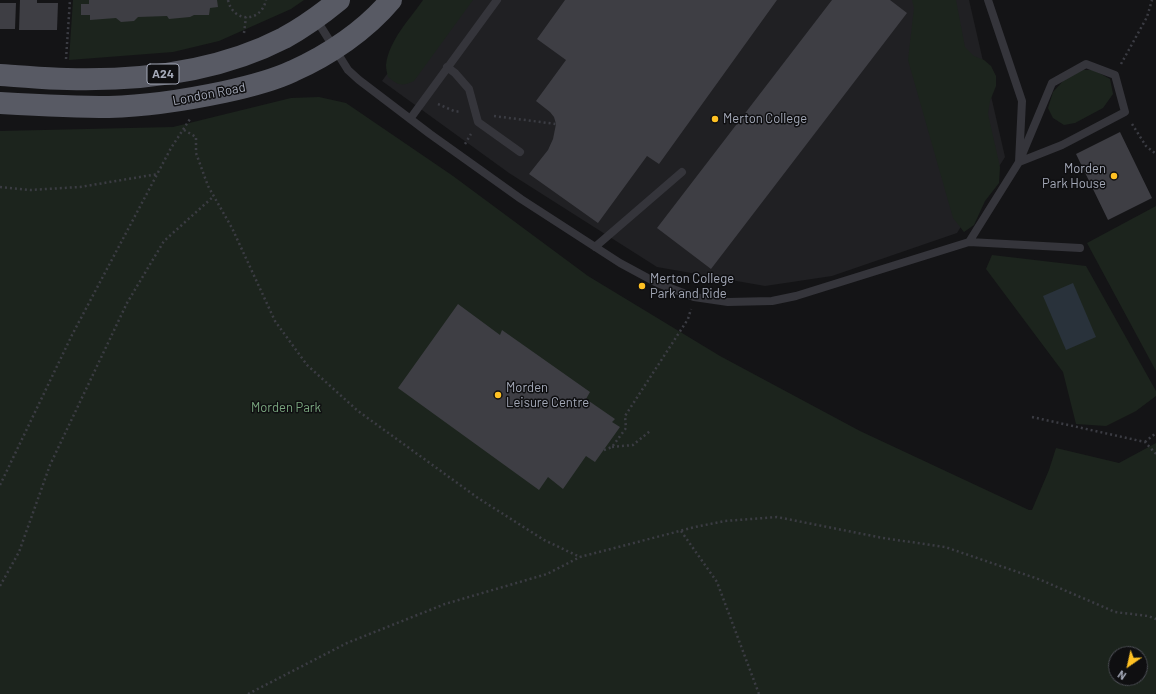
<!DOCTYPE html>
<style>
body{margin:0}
#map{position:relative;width:1156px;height:694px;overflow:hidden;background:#141416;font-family:Barlow,sans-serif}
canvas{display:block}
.north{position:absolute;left:1108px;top:646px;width:40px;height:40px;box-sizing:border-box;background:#0f0f11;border:1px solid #4b4d54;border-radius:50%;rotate:214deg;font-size:11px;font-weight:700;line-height:16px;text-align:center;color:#a4a9b8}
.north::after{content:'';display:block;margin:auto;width:14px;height:18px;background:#ffc123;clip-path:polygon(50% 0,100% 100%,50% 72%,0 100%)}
</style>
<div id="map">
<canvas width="1156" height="694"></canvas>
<div class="north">N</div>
</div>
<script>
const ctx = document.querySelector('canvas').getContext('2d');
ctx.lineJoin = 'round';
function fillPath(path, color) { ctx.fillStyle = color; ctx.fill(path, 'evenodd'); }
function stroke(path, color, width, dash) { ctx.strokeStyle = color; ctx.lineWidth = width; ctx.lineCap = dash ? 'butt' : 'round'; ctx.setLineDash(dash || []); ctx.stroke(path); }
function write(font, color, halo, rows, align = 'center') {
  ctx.font = font + ' Barlow,sans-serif'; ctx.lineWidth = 3; ctx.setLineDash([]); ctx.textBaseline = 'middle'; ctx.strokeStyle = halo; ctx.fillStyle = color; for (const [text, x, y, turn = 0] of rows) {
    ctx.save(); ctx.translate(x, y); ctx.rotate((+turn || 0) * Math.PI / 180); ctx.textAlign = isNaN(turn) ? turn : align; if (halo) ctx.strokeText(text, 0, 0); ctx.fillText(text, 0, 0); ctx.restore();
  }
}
const built = new Path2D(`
 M441 0H969L1005 157 957 233 832 276 765 286 657 267 509 173 382 81Z`);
const green = new Path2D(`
 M73 0H304L291 9 219 41 173 52 69 60Z
 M423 0H473L414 81C401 87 398 85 388 77 387 73 386 69 386 65 389 40 410 19 423 0Z
 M912 0H956L965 47 974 56 984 60 991 66 996 76V86L990 101 988 114 1000 167 999 183 985 201 974 225 964 232 953 218 908 60 914 8Z
 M1082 70H1094L1110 79 1113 94 1103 108 1075 123 1064 125 1053 118 1048 108 1053 92 1064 80Z
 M319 97 346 103 453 176 588 276 720 356 860 431 1029 510H1032L1049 470 1056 448 1119 463 1156 443V694H0V131L173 127 291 98ZM1116 654H1140V678H1116Z
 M1156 206V371L1087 243Z
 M992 255 1086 266 1156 391V396L1136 411 1106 426 1076 424 1063 372 986 269Z`);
const water = new Path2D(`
 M1073 283 1096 337 1066 350 1043 296Z`);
const building = new Path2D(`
 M20 0H37V3H58L57 30H19Z
 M89 0H217L218 7 210 8 209 15H194L190 17 169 19 167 16 138 17 134 21 121 22 116 18 90 20V15H81V4H89Z
 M565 0H777L659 164 647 156 598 223 529 174 548 150 553 139 556 124 554 117 550 112 536 101 566 60 537 39Z
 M832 0H890L907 13 711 269 657 228Z
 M0 3H16L15 29H0Z
 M1120 132 1152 198 1108 220 1076 154Z
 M458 304 500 335 502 330 590 392 586 399 615 419 612 422 620 427 595 462 586 456 563 489 548 477 539 490 398 388Z`);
const path = new Path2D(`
 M228 0C233 23 261 23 266 0
 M244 33 246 17
 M66 59 70 0
 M1121 64 1147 17 1152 0
 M438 104 454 111 461 112
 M494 116 556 124
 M1132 124 1146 146 1156 154
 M184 130 196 137V153L208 186 232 228 275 321 307 365 358 411 478 498 544 540 580 557
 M465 144 471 134
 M0 187 30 190 80 187 158 174
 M1032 417 1145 442 1156 454
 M1145 442 1156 433
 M612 447 633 445 650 431
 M604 450 612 447 626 428 625 416 688 319 691 309
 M0 485 72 335 171 148 190 119
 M681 531 717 582 759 694
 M0 586 19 552 50 465 127 303 164 241 214 196
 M248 694 347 643 445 604 547 574 580 557 695 527 725 521 777 517 883 538 945 547 1041 580 1115 612 1148 616 1156 619`);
const service = new Path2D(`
 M316 19 348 70 359 80 430 134 521 199 620 263 657 283 694 297 728 302 772 301 796 296 969 242 1080 248
 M1086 64 1115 75 1125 112 1062 145 1019 162 1052 83Z
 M447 67 455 73 469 89 478 122 520 152
 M410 119 497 0
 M969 242 1019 162 1022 101 988 0
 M595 247 682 172`);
const trunk = new Path2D(`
 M0 75C22 76 44 79 67 79 140 81 218 72 284 38 304 27 322 14 339 0
 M0 103C36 105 73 107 109 107 148 106 186 100 224 92 247 87 272 81 293 71 329 55 366 30 391 0`);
const markers = [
 [715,119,4,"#ffc123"],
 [1114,176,4,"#ffc123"],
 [642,286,4,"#ffc123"],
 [498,395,4,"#ffc123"]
];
const shields = [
 [163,74,32]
];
const shieldNames = [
 ["A24",163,74]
];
const streetNames = [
 ["London Road",209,94,-11]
];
const poiNames = [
 ["Merton College",723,119],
 ["Morden",1106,169,"right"],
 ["Park House",1106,184,"right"],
 ["Merton College",650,279],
 ["Park and Ride",650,294],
 ["Morden",506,388],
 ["Leisure Centre",506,403]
];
const parkNames = [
 ["Morden Park",286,408]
];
fillPath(built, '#202023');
fillPath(green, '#1c241d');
fillPath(water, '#29323b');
fillPath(building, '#3e3e44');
stroke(path, '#3b3c43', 2.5, [2, 3]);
stroke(service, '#35353b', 8);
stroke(trunk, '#585a64', 22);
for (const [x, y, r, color] of markers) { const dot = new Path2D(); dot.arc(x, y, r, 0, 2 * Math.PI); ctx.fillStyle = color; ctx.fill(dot); stroke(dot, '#0f0f11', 1.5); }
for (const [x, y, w] of shields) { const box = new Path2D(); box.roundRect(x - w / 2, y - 10, w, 20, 3); ctx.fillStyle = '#0f0f11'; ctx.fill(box); stroke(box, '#a4a9b8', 1); }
write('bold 12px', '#a4a9b8', null, shieldNames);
write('13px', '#a4a9b8', '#0f0f11', streetNames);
write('13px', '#a4a9b8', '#0f0f11', poiNames, 'left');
write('13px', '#79a57e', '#0f0f11', parkNames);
</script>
